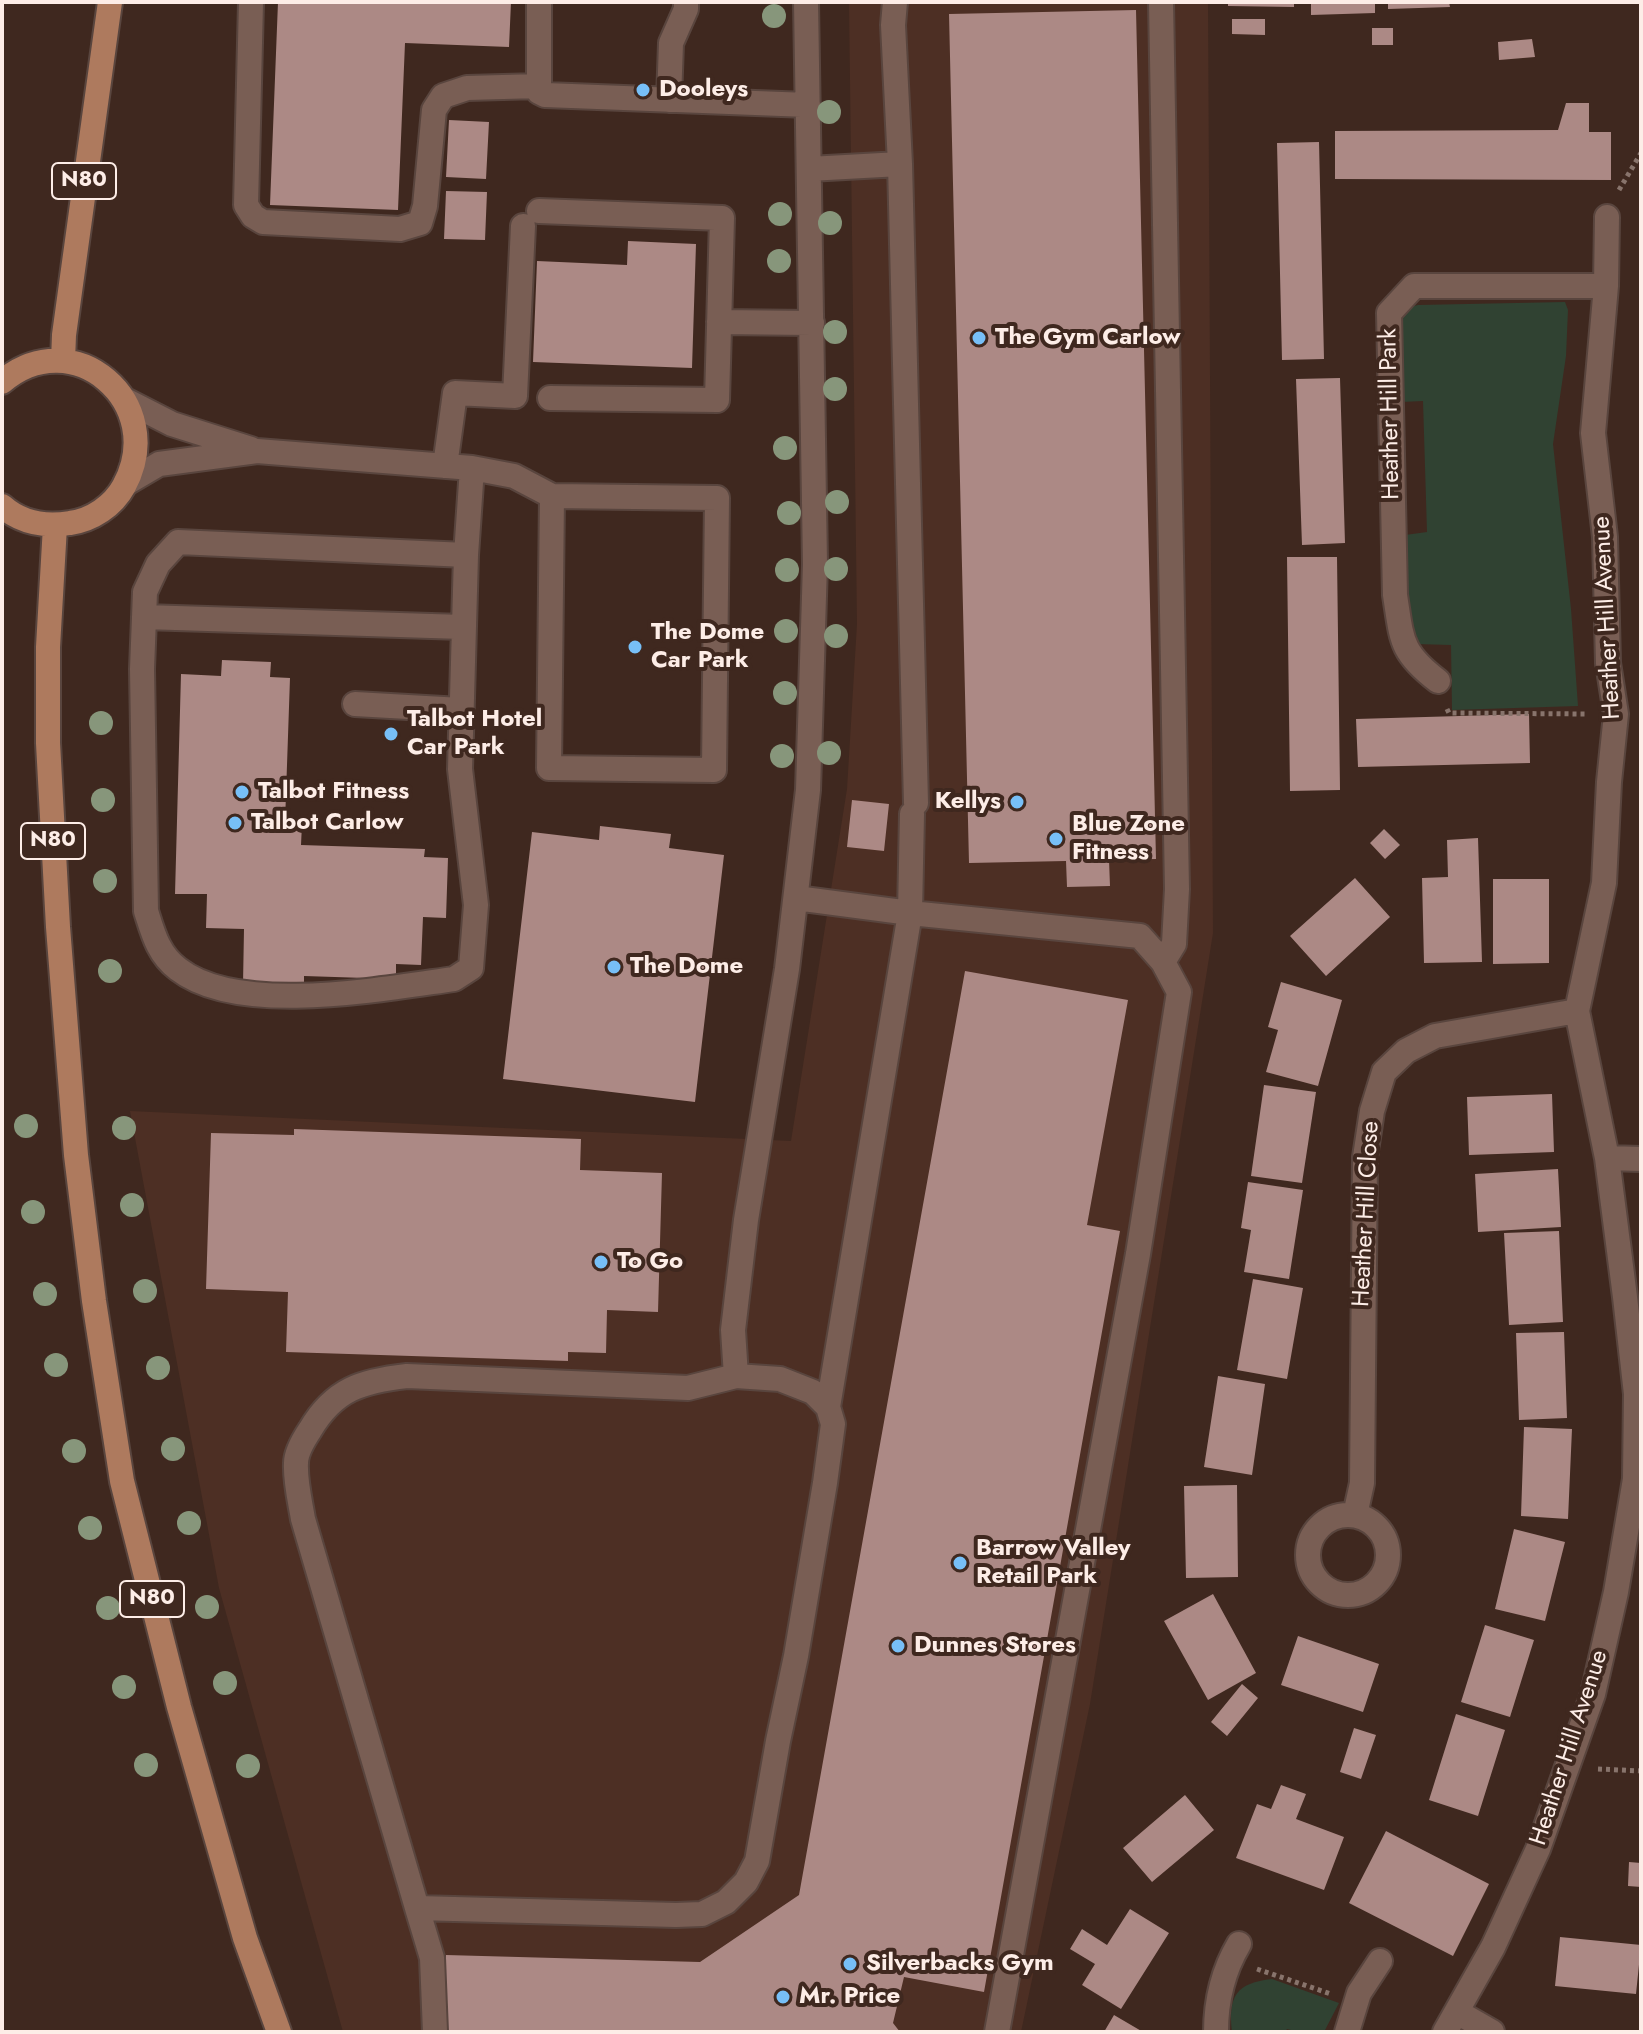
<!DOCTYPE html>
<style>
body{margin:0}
#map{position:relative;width:1643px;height:2034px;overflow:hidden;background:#3f281f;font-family:Jost,sans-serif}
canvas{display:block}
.frame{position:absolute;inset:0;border:4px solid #fdede7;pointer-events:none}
</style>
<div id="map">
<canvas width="1643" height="2034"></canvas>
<div class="frame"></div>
</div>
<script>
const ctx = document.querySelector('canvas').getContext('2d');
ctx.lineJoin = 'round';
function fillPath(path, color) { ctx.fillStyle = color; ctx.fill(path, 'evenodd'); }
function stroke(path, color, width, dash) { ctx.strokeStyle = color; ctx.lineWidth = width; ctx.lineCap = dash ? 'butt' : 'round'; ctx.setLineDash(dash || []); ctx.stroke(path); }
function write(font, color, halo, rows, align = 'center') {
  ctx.font = font + ' Jost,sans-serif'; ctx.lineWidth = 8; ctx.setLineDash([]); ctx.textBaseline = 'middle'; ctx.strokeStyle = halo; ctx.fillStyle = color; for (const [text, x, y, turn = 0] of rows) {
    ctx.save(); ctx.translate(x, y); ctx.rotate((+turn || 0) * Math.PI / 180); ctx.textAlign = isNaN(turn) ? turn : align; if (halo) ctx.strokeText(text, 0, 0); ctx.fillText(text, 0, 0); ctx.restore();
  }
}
const built = new Path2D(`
 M849 2H1208L1213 933 1090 1704 1021 2032H343L219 1588 130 1111 791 1141 847 789 857 624Z`);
const green = new Path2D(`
 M1565 302 1568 310 1566 356 1553 444 1571 609 1578 706 1452 710 1451 645 1415 644 1408 635 1405 535 1427 532 1423 401 1401 402 1399 318 1407 308 1418 305Z
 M1272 1979 1339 2003 1324 2032H1299L1287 2029 1285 2032H1232C1228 1996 1236 1983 1272 1979Z`);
const building = new Path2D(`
 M278 2H511L509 47 405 43 398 210 270 205Z
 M1228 2H1294V7L1228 6Z
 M1311 2H1375V13L1311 15Z
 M1388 2H1449L1450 7 1388 9Z
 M1136 10 1156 859 1109 860 1110 886 1067 887 1066 861 969 863 949 14Z
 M1232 19H1265V35L1232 34Z
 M1372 28H1393V45H1372Z
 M1532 39 1535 57 1499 60 1498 42Z
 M1566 103H1589V132H1611V180L1335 179V131L1558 130Z
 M449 120 489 122 486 179 446 177Z
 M1319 142 1324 359 1282 360 1277 143Z
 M446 191 487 192 485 240 444 239Z
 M628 241 696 244 692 368 533 362 537 261 627 265Z
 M1340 378 1345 543 1302 545 1296 379Z
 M1287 557H1337L1340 790 1290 791Z
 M222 660 271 662 270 677 290 678 285 823 302 824 301 845 425 849 424 857 448 858 446 918 423 917 421 965 396 964V979L304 976V986L243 984 244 929 206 928 207 894H175L181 674 221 676Z
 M1529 714 1530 763 1358 767 1356 719Z
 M852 800 889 804 884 851 847 847Z
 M600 826 671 834 669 848 724 855 695 1102 503 1079 532 832 599 840Z
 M1384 829 1400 845 1385 859 1370 843Z
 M1478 838 1482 962 1424 963 1422 878 1448 877 1447 840Z
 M1355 878 1390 917 1326 976 1290 936Z
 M1493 879H1549V963L1493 964Z
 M965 971 1128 1000 1087 1225 1120 1231 984 1992 904 1977 893 2023 900 2032H443L446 1955 700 1962 799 1895Z
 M1281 982 1342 1000 1318 1086 1266 1072 1278 1030 1268 1027Z
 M1264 1085 1316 1092 1302 1183 1251 1176Z
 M1552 1094 1554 1152 1469 1155 1467 1097Z
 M294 1129 581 1139 580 1170 662 1173 658 1312 607 1310 606 1353 568 1352V1361L286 1352 288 1292 206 1289 211 1133 294 1135Z
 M1558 1169 1561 1227 1478 1232 1475 1174Z
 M1248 1182 1303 1190 1289 1279 1244 1272 1251 1230 1241 1228Z
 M1559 1231 1563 1322 1509 1325 1504 1233Z
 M1253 1279 1303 1288 1287 1379 1237 1370Z
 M1564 1332 1567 1418 1519 1420 1516 1333Z
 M1218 1376 1265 1384 1252 1475 1204 1467Z
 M1524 1427 1572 1429 1568 1519 1521 1516Z
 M1237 1485 1238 1577 1186 1578 1184 1486Z
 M1514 1529 1565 1542 1545 1621 1495 1609Z
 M1213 1594 1256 1673 1208 1700 1164 1621Z
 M1485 1625 1534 1640 1510 1717 1461 1702Z
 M1298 1636 1379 1664 1363 1712 1281 1685Z
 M1242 1684 1258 1698 1227 1736 1211 1722Z
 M1456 1714 1505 1730 1478 1816 1429 1800Z
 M1354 1728 1376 1735 1361 1779 1340 1772Z
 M1281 1785 1306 1794 1296 1819 1344 1837 1324 1890 1236 1858 1257 1804 1271 1809Z
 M1185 1795 1214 1830 1152 1882 1123 1848Z
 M1386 1831 1489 1884 1453 1956 1349 1903Z
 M1629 1862 1641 1863V1887L1628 1886Z
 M1130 1909 1169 1933 1121 2009 1082 1985 1095 1964 1070 1949 1082 1929 1107 1945Z
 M1560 1937 1641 1945 1636 1994 1555 1986Z
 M1114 2015 1143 2032H1104Z`);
const path = new Path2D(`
 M1619 190 1641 153
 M1447 709 1449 713 1586 714
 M1598 1769 1641 1771
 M1257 1969 1331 1994`);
const minor = new Path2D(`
 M251 2 246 205 253 216 263 222 400 229 420 223 425 206 434 110 443 96 467 88 539 86
 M539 2V92L545 95 808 105
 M895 2 893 25 900 164 916 803
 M1161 2 1177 889 1174 944 1163 962
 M669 100 671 43 686 9V2
 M809 169 900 164
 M539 211 722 218 717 400 550 398
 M719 322 812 323
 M125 400 172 424 251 449
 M445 466 455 393 515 396 523 226
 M125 484 159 464 257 451 472 468 514 476 552 496 717 498 714 770 549 768 552 496
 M466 555 460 769 476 905 471 968 454 979C382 989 238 1016 178 969 158 954 153 933 146 911L142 669 145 592 158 564 178 542 466 555 472 468
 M144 617 463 627
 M1438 681C1400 652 1402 640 1395 595L1389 313 1414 286H1606
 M355 704 461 710
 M796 898 910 913 912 814
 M1607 1158 1641 1159
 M407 1376 688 1388 736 1376 780 1379 813 1392 828 1407 833 1424 825 1483 796 1656 778 1741 757 1861 746 1882 726 1902 702 1914 676 1915 417 1908 303 1519C300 1501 295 1481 296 1463 296 1452 304 1439 310 1430 334 1389 362 1381 407 1376Z
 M736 1376 733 1330 746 1220 787 969 808 790 815 564 806 2
 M828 1407 910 913 1140 936 1163 962 1179 992 1138 1254 997 2032
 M1308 1555a40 40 0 1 1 80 0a40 40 0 1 1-80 0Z
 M1355 1515 1362 1483 1365 1157 1372 1111 1384 1072 1406 1051 1435 1036 1577 1011
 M417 1908 432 1958 435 2032
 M1457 2012 1492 2032
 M1216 2032C1216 2001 1223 1971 1239 1944
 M1347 2032 1359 1993 1380 1961
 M1445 2032 1493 1947 1538 1849 1593 1694 1616 1592 1635 1479 1636 1394 1625 1297 1607 1158 1577 1011 1604 883 1609 782 1616 714 1608 663 1605 537 1593 433 1606 286 1607 217`);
const major = new Path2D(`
 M63 361 64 335 110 2
 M2 382C73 321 169 403 124 486 113 506 92 520 70 523 46 527 21 523 2 506
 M55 526 48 647V743L58 927 76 1155 94 1301 122 1481 179 1707 245 1938 279 2032`);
const trees = [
 [774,16],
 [829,112],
 [780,214],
 [830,223],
 [779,261],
 [835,332],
 [835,389],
 [785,448],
 [837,502],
 [789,513],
 [836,569],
 [787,570],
 [786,631],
 [836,636],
 [785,693],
 [101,723],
 [829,753],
 [782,756],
 [103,800],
 [105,881],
 [110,971],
 [26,1126],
 [124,1128],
 [132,1205],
 [33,1212],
 [145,1291],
 [45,1294],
 [56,1365],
 [158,1368],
 [173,1449],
 [74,1451],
 [189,1523],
 [90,1528],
 [207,1607],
 [108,1608],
 [225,1683],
 [124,1687],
 [146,1765],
 [248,1766]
];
const markers = [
 [643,90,8,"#77bff7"],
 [979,338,8,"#77bff7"],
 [635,647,8,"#77bff7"],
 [391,734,8,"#77bff7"],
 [242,792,8,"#77bff7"],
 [1017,802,8,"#77bff7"],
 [235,823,8,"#77bff7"],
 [1056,839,8,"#77bff7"],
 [614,967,8,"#77bff7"],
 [601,1262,8,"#77bff7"],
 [960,1563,8,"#77bff7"],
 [898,1646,8,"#77bff7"],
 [850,1964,8,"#77bff7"],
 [783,1997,8,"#77bff7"]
];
const shields = [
 [84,181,64],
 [53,841,64],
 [152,1599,64]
];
const shieldNames = [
 ["N80",84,181],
 ["N80",53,841],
 ["N80",152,1599]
];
const poiNames = [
 ["Dooleys",659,90],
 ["The Gym Carlow",995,338],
 ["The Dome",651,633],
 ["Car Park",651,661],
 ["Talbot Hotel",407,720],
 ["Car Park",407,748],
 ["Talbot Fitness",258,792],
 ["Kellys",1001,802,"right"],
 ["Talbot Carlow",251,823],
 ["Blue Zone",1072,825],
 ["Fitness",1072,853],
 ["The Dome",630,967],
 ["To Go",617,1262],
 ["Barrow Valley",976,1549],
 ["Retail Park",976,1577],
 ["Dunnes Stores",914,1646],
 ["Silverbacks Gym",866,1964],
 ["Mr. Price",799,1997]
];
const streetNames = [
 ["Heather Hill Park",1391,414,-91],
 ["Heather Hill Avenue",1608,618,-93],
 ["Heather Hill Close",1367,1214,-87],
 ["Heather Hill Avenue",1570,1748,-72]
];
fillPath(built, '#4d2f24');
fillPath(green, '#304232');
fillPath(building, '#ac8985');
stroke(minor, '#59453e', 28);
stroke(major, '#59453e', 28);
stroke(path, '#88746c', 5, [4, 4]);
stroke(minor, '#795e54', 24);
stroke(major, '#ae7a5e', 24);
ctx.fillStyle = '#87967b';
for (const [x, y] of trees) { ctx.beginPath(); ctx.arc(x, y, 12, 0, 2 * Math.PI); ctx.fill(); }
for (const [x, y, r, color] of markers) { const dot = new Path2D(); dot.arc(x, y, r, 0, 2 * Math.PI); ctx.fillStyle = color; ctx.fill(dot); stroke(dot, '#3f281f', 3); }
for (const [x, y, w] of shields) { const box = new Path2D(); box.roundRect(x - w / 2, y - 18, w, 36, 6); ctx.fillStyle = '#3f281f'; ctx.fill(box); stroke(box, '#fdede7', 2); }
write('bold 22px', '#fdede7', null, shieldNames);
write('bold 24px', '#fdede7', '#3f281f', poiNames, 'left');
write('24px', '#fdede7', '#3f281f', streetNames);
</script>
